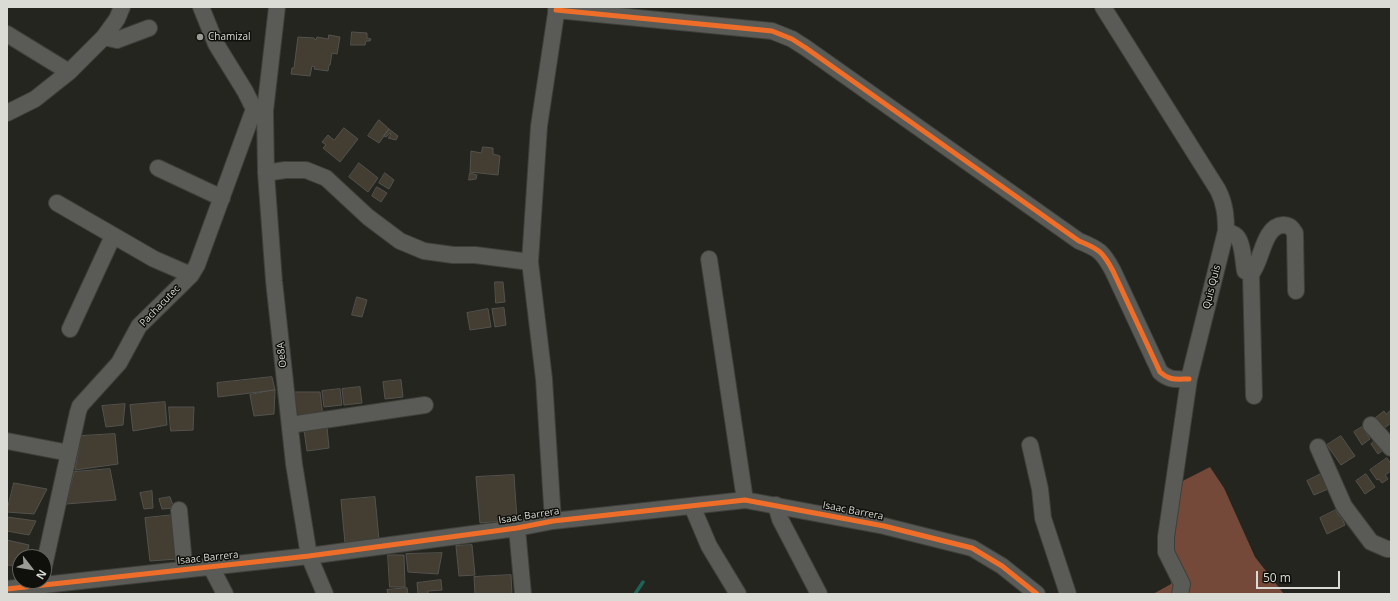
<!DOCTYPE html>
<style>
body{margin:0}
#map{position:relative;width:1398px;height:601px;overflow:hidden;background:#25251f;font-family:"Open Sans",sans-serif}
canvas{display:block}
.frame{position:absolute;inset:0;border:8px solid #dbdbd5;pointer-events:none}
.north{position:absolute;left:12px;top:549px;width:40px;height:40px;box-sizing:border-box;background:#0f0f0b;border:1px solid #61615c;border-radius:50%;rotate:121deg;font-size:11px;font-weight:700;line-height:16px;text-align:center;color:#dbdbd5}
.north::after{content:'';display:block;margin:auto;width:14px;height:18px;background:#9b9b95;clip-path:polygon(50% 0,100% 100%,50% 72%,0 100%)}
.scale{position:absolute;left:1256px;top:571px;width:84px;height:18px;box-sizing:border-box;border:2px solid #dbdbd5;border-top:0;padding-left:5px;font-size:12px;line-height:14px;white-space:nowrap;color:#dbdbd5;-webkit-text-stroke:3px #0f0f0b;paint-order:stroke}
</style>
<div id="map">
<canvas width="1398" height="601"></canvas>
<div class="frame"></div>
<div class="north">N</div>
<div class="scale">50 m</div>
</div>
<script>
const ctx = document.querySelector('canvas').getContext('2d');
ctx.lineJoin = 'round';
function fillPath(path, color) { ctx.fillStyle = color; ctx.fill(path, 'evenodd'); }
function stroke(path, color, width, dash) { ctx.strokeStyle = color; ctx.lineWidth = width; ctx.lineCap = dash ? 'butt' : 'round'; ctx.setLineDash(dash || []); ctx.stroke(path); }
function write(font, color, halo, rows, align = 'center') {
  ctx.font = font + ' "Open Sans",sans-serif'; ctx.lineWidth = 3; ctx.setLineDash([]); ctx.textBaseline = 'middle'; ctx.strokeStyle = halo; ctx.fillStyle = color; for (const [text, x, y, turn = 0] of rows) {
    ctx.save(); ctx.translate(x, y); ctx.rotate((+turn || 0) * Math.PI / 180); ctx.textAlign = isNaN(turn) ? turn : align; if (halo) ctx.strokeText(text, 0, 0); ctx.fillText(text, 0, 0); ctx.restore();
  }
}
const forest = new Path2D(`
 M1210 467 1224 488 1255 557 1284 594H1153L1171 584 1165 490Z`);
const stream = new Path2D(`
 M635 594 643 582`);
const building = new Path2D(`
 M352 32 367 33V38L371 39 370 41H366L365 45H351Z
 M329 35 340 37 337 54 332 53 330 65H329L328 71 314 69 315 67 312 66 310 76 291 74 292 68H294L298 37 314 38 316 40 317 37 328 39Z
 M379 120 389 129 379 143 368 136Z
 M344 128 358 139 340 162 323 148 326 145 322 142 328 135 334 140Z
 M389 129 398 136 396 140 388 138 391 134 390 133 386 137 384 136Z
 M483 147 493 148V154L500 156 498 175 470 172 471 151 481 153Z
 M359 163 378 178 368 192 349 177Z
 M385 173 394 180 389 189 379 183Z
 M470 173 477 175 476 179 469 180Z
 M377 187 387 193 381 202 372 196Z
 M495 282H503L505 302 496 303Z
 M357 297 367 300 362 317 352 315Z
 M504 308 506 325 495 327 492 309Z
 M488 309 491 327 470 330 467 313Z
 M272 377 275 390 218 397 217 383Z
 M401 380 403 397 385 399 383 382Z
 M360 387 362 403 344 405 342 389Z
 M340 389 342 405 324 407 322 391Z
 M275 390 274 414 254 416 250 395Z
 M291 392H320L323 417 299 423Z
 M165 402 167 425 133 431 130 405Z
 M125 404 123 425 106 427 102 406Z
 M169 407H194L193 430 171 431Z
 M1391 410V423L1383 429 1375 418 1384 411 1386 414Z
 M327 427 329 448 307 451 304 430Z
 M1362 427 1370 439 1362 445 1354 432Z
 M115 434 118 464 75 470 81 436Z
 M1341 436 1355 456 1341 465 1327 445Z
 M1375 441 1382 451 1378 454 1371 444Z
 M1387 458 1391 464V471L1385 475 1388 479 1382 483 1379 479 1377 480 1370 470Z
 M110 469 116 500 66 504 74 472Z
 M1321 474 1328 489 1314 495 1307 481Z
 M1366 474 1375 487 1365 494 1356 481Z
 M514 475 517 520 480 523 476 477Z
 M14 483 47 489 34 514 7 512Z
 M152 491 153 508 144 509 140 493Z
 M170 497 174 508 162 509 159 499Z
 M375 497 379 540 345 543 341 500Z
 M1336 510 1339 516H1341L1345 525 1327 534 1320 518Z
 M174 515 177 559 150 561 145 518Z
 M7 517 36 521 29 535 7 531Z
 M7 540 29 545 26 557H20V566L7 565Z
 M472 545 475 575 459 576 456 546Z
 M442 553 438 574 408 572 406 554Z
 M388 555H404L405 587H390Z
 M511 575 512 594H475L474 577Z
 M441 580 442 590 428 591V594H418L417 583Z
 M407 588 408 594H388L387 590Z`);
const minor = new Path2D(`
 M201 7 216 44 245 91 254 109 265 111
 M277 7 265 111 266 173 274 281 294 464 309 556 325 594
 M1103 7 1218 190C1225 204 1226 216 1226 231L1189 379 1166 537V552L1182 584 1180 594
 M556 10 772 31 792 39 806 48 1079 241C1099 249 1103 252 1113 271L1160 372C1170 381 1176 379 1189 379
 M7 34 69 72
 M104 37 117 40 149 28
 M7 113 35 99 69 72 104 37 117 19 122 7
 M158 168 222 198
 M266 173 285 170H306L326 178 368 217 400 241 424 251 453 255H475L530 262
 M57 203 154 259 191 275
 M1226 231C1229 232 1232 233 1235 235 1243 240 1243 261 1245 271L1251 274C1262 262 1263 226 1283 225 1290 225 1292 228 1295 233L1296 291
 M709 259 745 500
 M1251 274 1254 396
 M70 329 113 236
 M290 425 425 405
 M1371 425 1391 448
 M7 441 69 453
 M1030 445 1040 489 1043 518 1068 594
 M1318 447 1344 506 1371 542 1387 549H1391
 M776 505 780 519 819 594
 M692 506 709 546 738 594
 M179 510 184 563 186 569
 M553 521 544 379 530 262 539 126 557 7
 M517 528 523 594
 M44 566 78 412 80 406 119 363 139 326 191 275 197 265 254 109
 M211 567 225 594
 M7 589 309 556 517 528 553 521 745 500 884 526 972 548 1002 566 1037 594`);
const cycleway = new Path2D(`
 M556 10 772 31 792 39 806 48 1079 241C1099 249 1103 252 1113 271L1160 372C1170 381 1176 379 1189 379
 M7 589 309 556 517 528 553 521 745 500 884 526 972 548 1002 566 1037 594`);
const markers = [
 [200,37,4,"#9b9b95"]
];
const poiNames = [
 ["Chamizal",208,37]
];
const streetNames = [
 ["Quis Quis",1212,287,-76],
 ["Pachacutec",160,306,-46],
 ["Oe8A",282,355,-96],
 ["Isaac Barrera",853,511,11],
 ["Isaac Barrera",529,516,-9],
 ["Isaac Barrera",208,558,-6]
];
fillPath(forest, '#754939');
stroke(stream, '#1f6356', 3.5);
fillPath(building, '#433d32');
stroke(building, '#54524e', 1);
stroke(minor, '#3f3f3a', 18);
stroke(minor, '#5a5a56', 16);
stroke(cycleway, '#ee6e29', 5);
for (const [x, y, r, color] of markers) { const dot = new Path2D(); dot.arc(x, y, r, 0, 2 * Math.PI); ctx.fillStyle = color; ctx.fill(dot); stroke(dot, '#0f0f0b', 1.5); }
write('10px', '#dbdbd5', '#0f0f0b', poiNames, 'left');
write('10px', '#dbdbd5', '#0f0f0b', streetNames);
</script>
